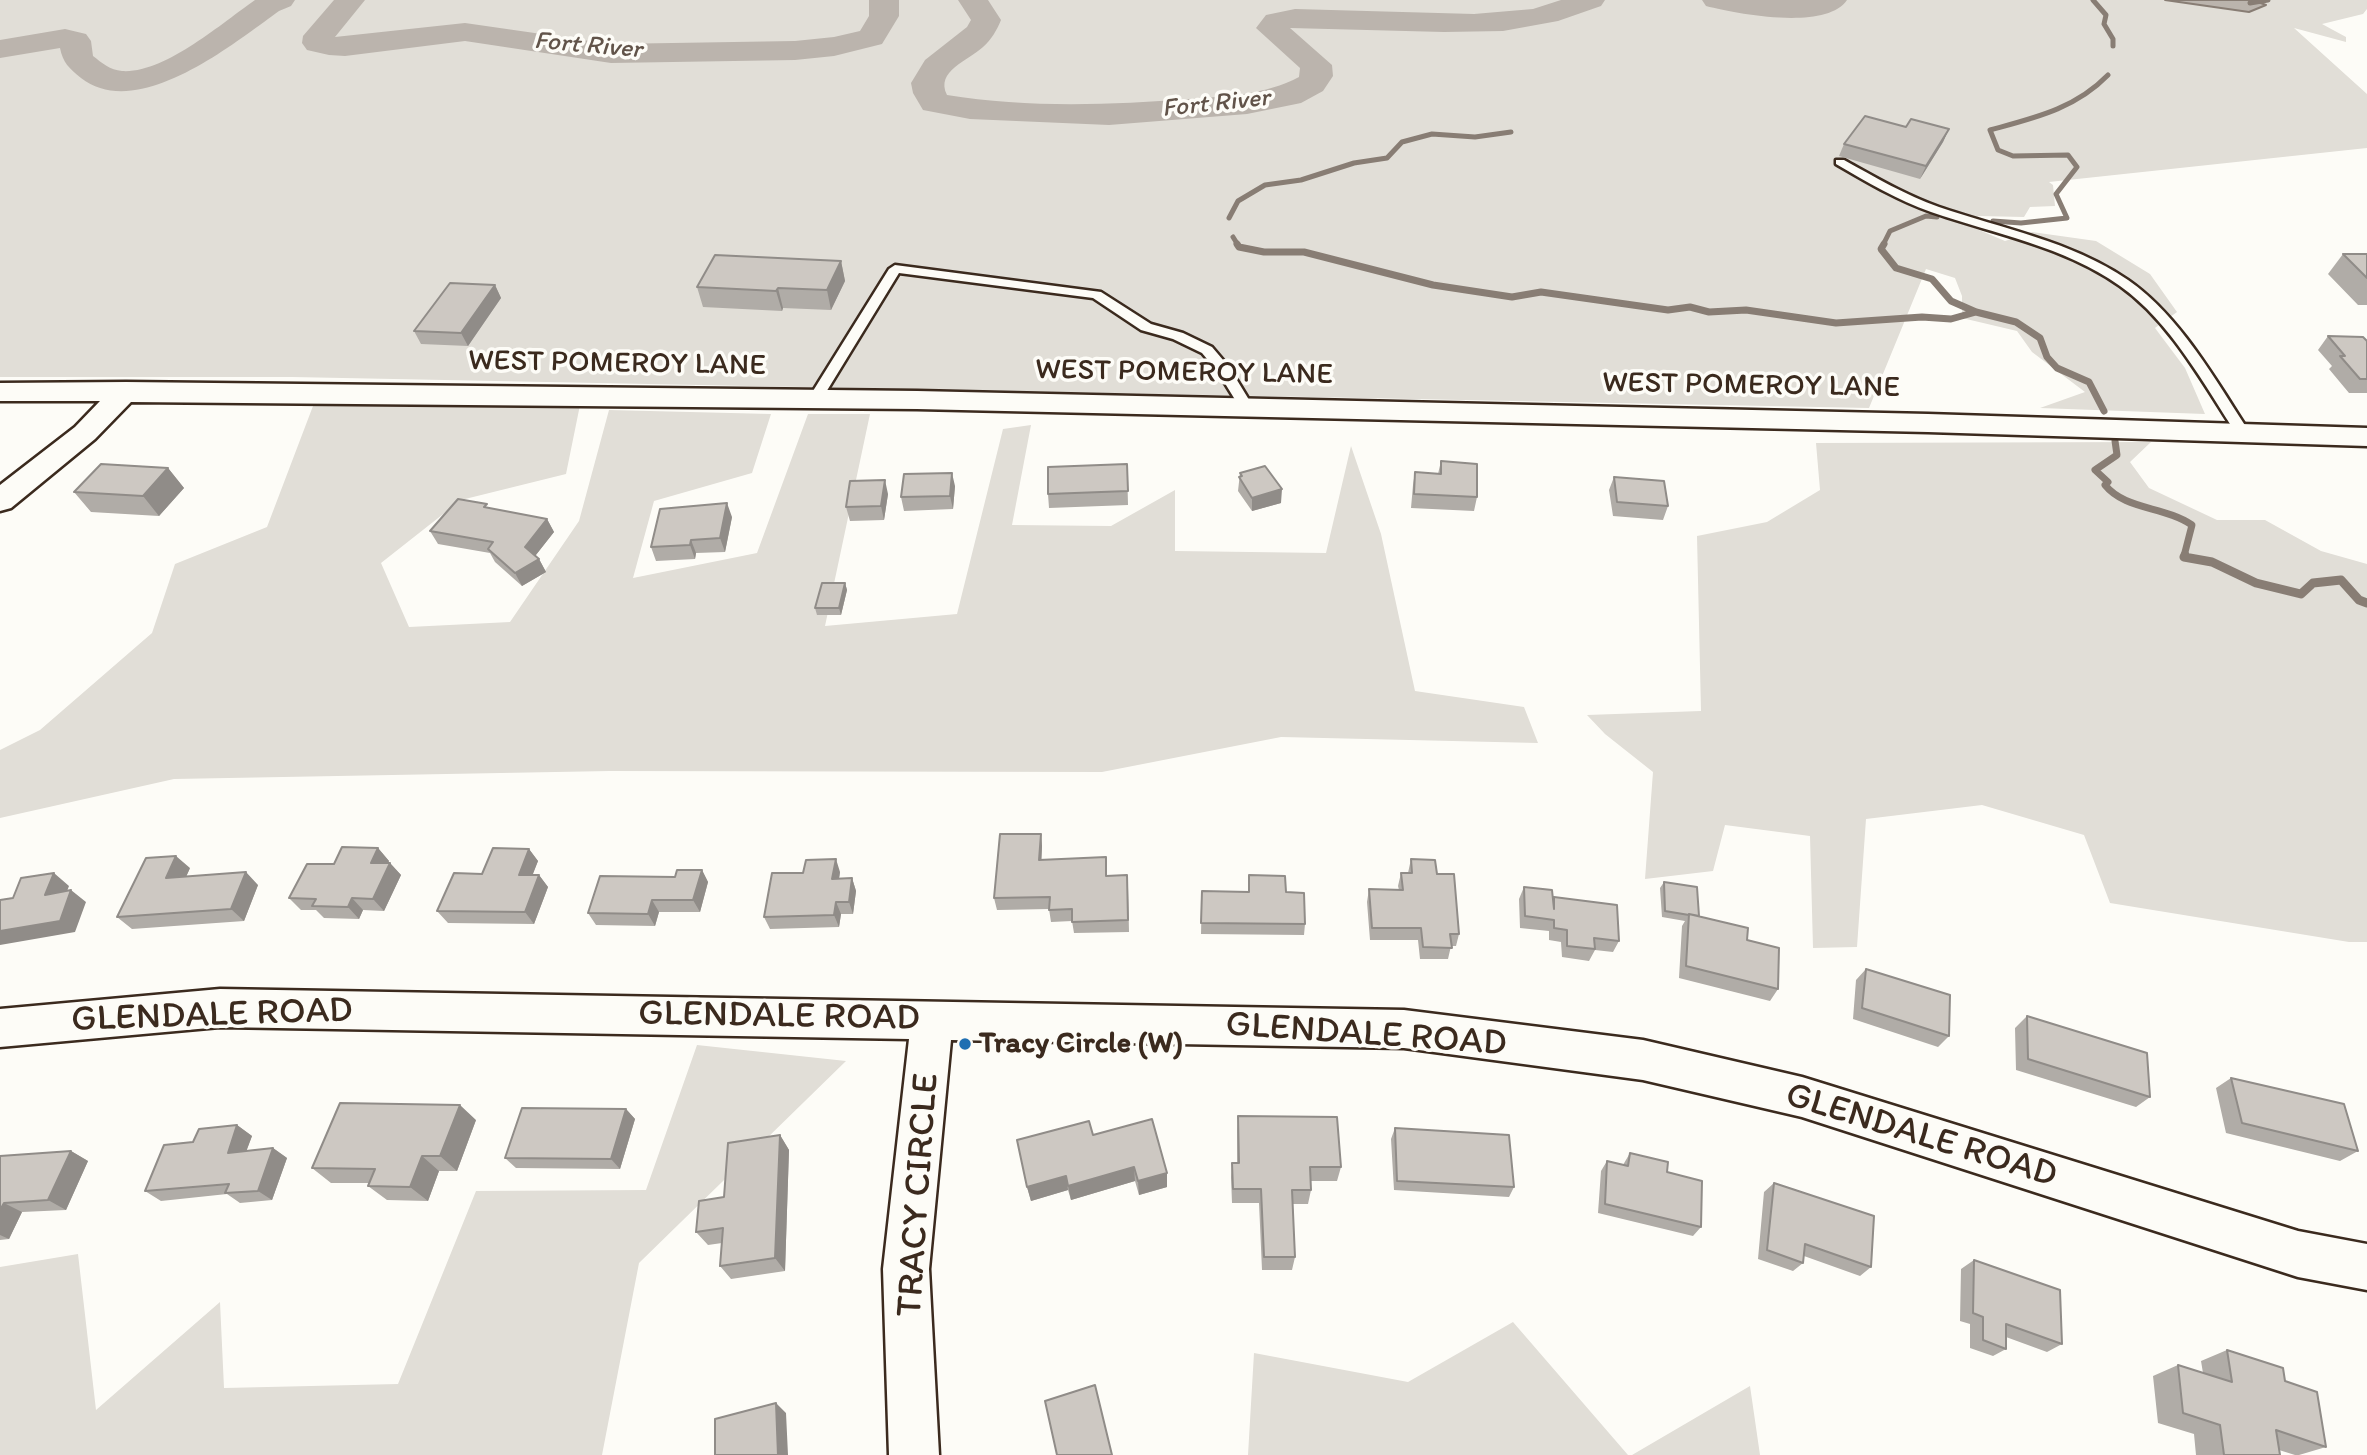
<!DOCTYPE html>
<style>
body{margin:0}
canvas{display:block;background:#fdfcf7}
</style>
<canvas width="2367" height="1455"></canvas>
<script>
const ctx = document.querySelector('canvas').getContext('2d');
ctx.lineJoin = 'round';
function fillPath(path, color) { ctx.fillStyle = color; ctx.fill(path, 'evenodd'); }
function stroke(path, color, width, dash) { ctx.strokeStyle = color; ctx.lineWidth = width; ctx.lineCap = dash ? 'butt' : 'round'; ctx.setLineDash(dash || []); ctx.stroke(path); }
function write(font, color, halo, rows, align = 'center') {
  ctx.font = font + ' Itim,sans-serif'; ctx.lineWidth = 7; ctx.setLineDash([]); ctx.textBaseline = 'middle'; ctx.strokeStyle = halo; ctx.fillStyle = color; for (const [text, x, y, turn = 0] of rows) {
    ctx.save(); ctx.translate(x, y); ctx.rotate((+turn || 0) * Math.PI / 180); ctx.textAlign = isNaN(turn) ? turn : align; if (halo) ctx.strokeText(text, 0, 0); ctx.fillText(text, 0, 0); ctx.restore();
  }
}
const green = new Path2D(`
 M0 0H2367V9L2363 14 2322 24 2346 37V42L2294 28 2367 94V148L2049 182 2053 185 2055 206 2030 207 2024 217 1979 216 1965 224 2005 241 2032 232 2096 241 2150 274 2177 312 2155 328 2185 368 2205 414 2040 408 2085 392 2032 352 2017 331 1962 318V296L1955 278 1926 269 1869 408 292 377H0Z
 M580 405 566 474 461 500 381 563 409 627 510 622 579 521 609 410 771 414 752 473 654 501 633 578 757 553 808 414H870L825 626 957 614 1003 429 1031 425 1012 525 1111 526 1175 490V551L1326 553 1351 446 1381 534 1415 691 1524 707 1538 743 1281 737 1102 772 610 771 174 779 0 818V750L40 730 152 633 175 564 267 527 313 406Z
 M2151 442 2130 462 2149 488 2217 520H2265L2321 551 2367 564V942H2349L2110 903 2084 835 1982 805 1866 819 1857 947 1813 948 1810 836 1725 825 1713 871 1645 879 1653 772 1605 734 1587 715 1701 711 1697 536 1767 522 1820 490 1816 443Z
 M697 1045 846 1061 639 1263 602 1455H0V1267L78 1254 96 1410 220 1302 224 1388 398 1384 476 1191 646 1190Z
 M1513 1322 1628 1455H1248L1254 1353 1408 1382Z
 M1750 1386 1760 1455H1632Z`);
const water = new Path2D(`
 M2165 0H2253L2266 5 2249 12Z`);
const streamFar2 = new Path2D(`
 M2093 0 2106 15 2104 24 2113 39V46
 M2250 3 2268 0
 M1229 218 1238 201 1265 185 1301 180 1354 163 1387 158 1402 142 1432 134 1475 137 1511 132
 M1993 221 2021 223 2067 218 2056 194 2077 167 2068 155 2013 156 1998 150 1990 130C2034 118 2075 109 2108 75
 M1233 237 1238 245
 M1883 245 1890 231 1926 216 1937 217`);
const streamFar1 = new Path2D(`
 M1237 244 1239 247 1264 252H1304L1433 285 1512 297 1541 292 1668 310 1690 307 1709 312 1746 310 1836 323 1922 317 1951 319 1976 312
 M1884 244 1881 249 1896 268 1932 279 1951 301 1976 312 2016 322 2040 338 2047 357 2057 368 2089 382 2104 411
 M2115 441 2117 455 2095 470 2108 482 2105 485C2125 510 2164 506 2192 525L2184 556`);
const stream = new Path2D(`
 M2185 555 2184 557 2212 562 2256 583 2301 594 2313 583 2341 580 2359 600 2367 603`);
const river = new Path2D(`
 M255 0H295L291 6 279 11C233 44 138 122 81 78 69 68 63 63 60 48L0 58V40L65 29 86 34 91 41 93 56C102 63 110 70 122 71 164 74 222 23 255 0Z
 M334 0H365L335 37 465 23 611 44 795 41 834 37 860 31 869 16V0H899V16L882 44 834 56 795 60 611 63 465 41 345 56 329 55 307 50 302 43 303 36Z
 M958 0H988L1001 20C997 30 991 40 983 47 968 61 935 71 947 95 1026 108 1110 105 1189 99 1228 96 1265 95 1299 77L1300 68 1256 28 1266 15 1295 9 1474 14 1533 9 1561 0H1605L1601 6 1558 21 1503 31 1444 32 1290 28 1332 65 1333 76 1323 91 1301 103 1247 114 1109 125 970 119 923 110 913 93 911 83 925 60 967 27 971 20Z
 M1702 0H1847C1826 31 1738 14 1706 6Z`);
const service = new Path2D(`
 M1836 160H1844C1875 177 1905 195 1939 207 2003 229 2071 241 2128 280 2180 316 2216 381 2250 433L2248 436H2238C2204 385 2171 322 2120 286 2064 246 1994 234 1931 212 1897 200 1867 182 1836 164Z
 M895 265 1101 292 1151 324 1183 333 1212 347 1229 367 1254 408 1252 411H1242L1218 372 1202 353 1173 339 1141 330 1093 298 899 273 820 402H810L808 399 889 269Z`);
const minor = new Path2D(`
 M126 382 917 391 1928 414 2367 428V446L1928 432 917 409 131 402 95 439 11 508 0 511V485L75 427 100 401H0V383Z
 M220 989 1404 1010 1643 1040 1802 1077 2298 1231 2367 1244V1290L2298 1277 1802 1117 1643 1080 1404 1048 951 1040 929 1269 939 1455H889L883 1269 909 1039 220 1027 0 1047V1009Z`);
const wall = new Path2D(`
 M1906 127 1949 129 1943 142 1920 179 1839 156 1844 144Z
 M2343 254H2367V305H2358L2328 274Z
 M841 261 845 281 831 310 783 308 782 311 703 307 697 287Z
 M495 285 501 298 468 346 421 344 414 331Z
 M2328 336 2367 341V393H2349L2329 369 2332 366 2318 350Z
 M1441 461 1477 497 1474 511 1411 508 1413 485 1415 472 1438 474Z
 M1127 464 1128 505 1049 508 1048 494Z
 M168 468 184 488 159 516 91 512 74 492Z
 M1240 473 1281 503 1252 511 1238 491Z
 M1614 477 1668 506 1663 520 1613 516 1609 490Z
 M955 486 953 509 904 511 901 497Z
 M888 494 884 520 850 521 846 507Z
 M489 508 547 519 554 532 535 556 539 559 546 572 522 586 495 562 490 553 438 544 430 531Z
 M732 517 725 552 696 553 695 559 656 561 651 547Z
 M845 583 847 590 841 615H817L815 608Z
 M1041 834 1042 846 1041 860 1107 876 1128 887 1129 932 1074 933 1072 921 1051 922 1049 909 997 910 994 898Z
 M378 848 389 861 388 863H390L401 875 384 911 363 910 359 919 324 918 316 910H301L289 898 334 864Z
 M529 849 538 861 532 875H539L548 887 534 924 448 923 437 911 482 874Z
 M1411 859 1437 874 1459 934 1456 946H1451L1448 959H1420L1418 940H1370L1367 902 1369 889 1399 890 1398 886 1401 873H1408Z
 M190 868 186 877 258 885 244 921 132 929 117 917Z
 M702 870 708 882 700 912H659L655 926 596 925 588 913 675 877Z
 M840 872 839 879 852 878 856 891 853 914H841L839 927 770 929 764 917Z
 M1249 875 1286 892 1305 924 1304 935 1201 934 1202 891 1248 892Z
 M1664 882 1699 916 1747 940 1778 989 1770 1001 1679 978 1682 926 1685 921 1662 917 1660 888Z
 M1524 887 1553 899 1619 941 1613 952 1595 950 1589 961 1562 957 1561 942 1549 940V931L1520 928 1519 899Z
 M1866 969 1949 1036 1938 1047 1853 1019 1856 980Z
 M2027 1016 2150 1097 2136 1107 2016 1070 2015 1028Z
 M2231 1078 2358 1151 2340 1161 2226 1133 2216 1088Z
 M626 1109 635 1119 620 1169 516 1168 505 1158Z
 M1238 1116 1341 1167 1337 1181H1311V1190L1308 1204H1293L1295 1257 1292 1270H1262L1259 1203H1232L1231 1177 1232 1163H1237V1131Z
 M476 1120 457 1171H439L428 1201 387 1200 368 1186 369 1183H331L312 1168Z
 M237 1125 252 1136 246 1151 273 1148 287 1158 272 1200 240 1203 227 1194 161 1201 145 1191 193 1142Z
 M1395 1128 1514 1187 1509 1197 1394 1190 1391 1139Z
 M780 1135 789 1150 785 1271 731 1279 720 1266 722 1243 708 1245 696 1232 724 1197Z
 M1093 1135 1167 1173V1187L1139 1195 1135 1181 1071 1200 1068 1190 1031 1201 1027 1187Z
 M71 1151 88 1161 66 1210 22 1212 9 1239 0 1240V1156Z
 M1630 1153 1667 1172 1701 1227 1693 1236 1598 1213 1601 1171 1607 1161 1623 1165Z
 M1774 1183 1871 1267 1860 1276 1804 1256 1803 1263 1793 1271 1758 1259 1764 1192Z
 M1974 1260 2062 1344 2047 1352 2006 1337V1349L1993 1356 1970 1348V1324L1960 1321 1961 1269Z
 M2227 1350 2285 1381 2326 1447 2299 1455H2295L2279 1450 2280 1455H2196L2194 1434 2158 1423 2153 1376 2178 1365 2203 1373 2201 1361Z`);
const shadedWall = new Path2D(`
 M1949 129 1943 142 1920 179 1926 166Z
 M841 261 845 281 831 310 827 290Z
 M495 285 501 298 468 346 461 333Z
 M778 288 783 308 782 311 776 291Z
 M168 468 184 488 159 516 143 496Z
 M952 473 955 486 953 509 950 496Z
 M885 480 888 494 884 520 881 506Z
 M1282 489 1281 503 1252 511V498Z
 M727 503 732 517 725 552 720 538Z
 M547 519 554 532 532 560 525 547Z
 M691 540 696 553 695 559 690 545Z
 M539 559 546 572 522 586 515 573Z
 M845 583 847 590 841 615 839 608Z
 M1041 834 1042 846 1041 872 1039 860Z
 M378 848 389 861 382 875 371 863Z
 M529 849 538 861 528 887 519 875Z
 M176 856 190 868 180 890 166 878Z
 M836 859 840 872 837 891 832 879Z
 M390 863 401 875 384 911 373 899Z
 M702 870 708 882 700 912 693 900Z
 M246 872 258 885 244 921 231 909Z
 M54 873 69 886 61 907 45 895Z
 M539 875 548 887 534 924 525 912Z
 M852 878 856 891 853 914 849 902Z
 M71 890 86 902 75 932 0 945V931Z
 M352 898 363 910 359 919 348 907Z
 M652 900 659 912 655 926 648 914Z
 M836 902 841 914 839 927 834 915Z
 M460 1105 476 1120 457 1171 440 1156Z
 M626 1109 635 1119 620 1169 611 1159Z
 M237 1125 252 1136 242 1163 228 1153Z
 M780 1135 789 1150 785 1271 775 1258Z
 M273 1148 287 1158 272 1200 258 1191Z
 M71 1151 88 1161 66 1210 48 1200Z
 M422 1156 439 1171 428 1201 410 1187Z
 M1134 1167 1135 1181 1071 1200 1068 1186Z
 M1167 1173V1187L1139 1195 1138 1181Z
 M1066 1176 1068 1190 1031 1201 1027 1187Z
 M4 1203 22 1212 9 1239 0 1235V1210Z
 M776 1403 786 1413 788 1455H778Z`);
const building = new Path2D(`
 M1865 116 1906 127 1911 119 1949 129 1926 166 1844 144Z
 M2343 254H2367V278Z
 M715 255 841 261 827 290 778 288 776 291 697 287Z
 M450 283 495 285 461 333 414 331Z
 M2328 336 2363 337 2367 341V379H2360L2340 356H2345Z
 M1441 461 1477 464V497L1414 494 1415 472 1441 474Z
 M101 464 168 468 143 496 74 492Z
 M1127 464 1128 491 1048 494V467Z
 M1265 466 1282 489 1252 498 1239 477 1242 476 1240 473Z
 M952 473 950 496 901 497 904 474Z
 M1614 477 1664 481 1668 506 1617 502Z
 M885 480 881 506 846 507 850 481Z
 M458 499 487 504 484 507 547 519 525 547 539 559 515 573 488 549 493 542 430 531Z
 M727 503 720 538 691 540 690 545 651 547 660 509Z
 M822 583H845L839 608H815Z
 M1000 834H1041L1039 860 1106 857V876L1127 875 1128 920 1072 922V909L1049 910 1050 897 994 898Z
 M342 847 378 848 371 863H390L373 899 352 898 348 907 312 906 316 899 289 898 307 864H334Z
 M493 848 529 849 519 875H539L525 912 437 911 454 873 482 874Z
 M176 856 166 878 246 872 231 909 117 917 146 858Z
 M836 859 832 879 852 878 849 902H836L834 915 764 917 772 873H803L806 860Z
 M1411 859 1435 860 1437 874H1454L1459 934H1450L1452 948 1423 947 1421 928H1372L1369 889 1403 890 1401 873H1412Z
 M677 870H702L693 900H652L648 914 588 913 600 876 675 877Z
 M54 873 45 895 71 890 60 921 0 931V900L13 898 21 878Z
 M1249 875 1285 876 1286 892 1304 893 1305 924 1201 923 1202 891 1249 892Z
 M1664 882 1697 887 1699 916 1689 914V915L1665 911Z
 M1524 887 1552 890 1554 909V897L1617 905 1619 941 1594 938 1595 949 1567 946V930L1554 928V920L1525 916Z
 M1689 914 1748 928 1747 940 1779 948 1778 989 1686 966Z
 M1866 969 1950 995 1949 1036 1862 1008Z
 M2027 1016 2147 1053 2150 1097 2028 1059Z
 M2231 1078 2344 1104 2358 1151 2242 1123Z
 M340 1103 460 1105 440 1156H422L410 1187 368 1186 375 1169 312 1168Z
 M522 1108 626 1109 611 1159 505 1158Z
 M1238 1116 1337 1117 1341 1167H1310L1311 1190H1292L1295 1257H1264L1261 1189H1233L1232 1163H1239Z
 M1152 1119 1167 1173 1138 1181 1134 1167 1068 1186 1066 1176 1027 1187 1017 1140 1089 1121 1093 1135Z
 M237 1125 228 1153 273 1148 258 1191 225 1193 229 1184 145 1191 164 1145 193 1142 199 1129Z
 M1395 1128 1509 1135 1514 1187 1397 1181Z
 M780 1135 775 1258 720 1266 723 1228 696 1232 699 1201 724 1197 728 1143Z
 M71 1151 48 1200 4 1203 0 1210V1156Z
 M1630 1153 1668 1162 1667 1172 1702 1181 1701 1227 1605 1204 1607 1161 1628 1166Z
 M1774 1183 1874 1216 1871 1267 1805 1244 1803 1263 1767 1250Z
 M1974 1260 2060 1290 2062 1344 2006 1324V1349L1983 1340V1317L1973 1313Z
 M2227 1350 2283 1368 2285 1381 2317 1392 2326 1447 2276 1430 2280 1455H2224L2220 1425 2183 1413 2178 1365 2232 1382Z
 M1095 1385 1112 1455H1057L1045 1401Z
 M776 1403 778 1455H715V1419Z`);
const markers = [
 [965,1044,7,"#1f6fb2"]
];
const farWaternames = [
 ["Fort River",588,46,5],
 ["Fort River",1216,104,-6]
];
const streetNames = [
 ["WEST POMEROY LANE",617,364,1],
 ["WEST POMEROY LANE",1184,373,1],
 ["WEST POMEROY LANE",1751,386,1]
];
const poiNames = [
 ["Tracy Circle (W)",979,1044]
];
const nearStreetnames = [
 ["GLENDALE ROAD",212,1016,-2],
 ["GLENDALE ROAD",779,1017,1],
 ["GLENDALE ROAD",1366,1035,4],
 ["GLENDALE ROAD",1921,1136,17],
 ["TRACY CIRCLE",919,1195,-86]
];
fillPath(green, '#e1ded7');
fillPath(water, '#bbb4ad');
stroke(water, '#887d74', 2);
stroke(streamFar2, '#887d74', 5);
stroke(streamFar1, '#887d74', 7);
stroke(stream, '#887d74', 9);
fillPath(river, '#bbb4ad');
stroke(service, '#3b2a1e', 5);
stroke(minor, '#3b2a1e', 5);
fillPath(service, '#fdfcf7');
fillPath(minor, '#fdfcf7');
fillPath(wall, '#b0aca7');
fillPath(shadedWall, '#908c88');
fillPath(building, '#cdc8c2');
stroke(building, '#908c88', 2);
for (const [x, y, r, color] of markers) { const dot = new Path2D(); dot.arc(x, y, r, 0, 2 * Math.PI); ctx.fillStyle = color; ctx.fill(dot); stroke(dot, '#fdfcf7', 2.5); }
write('italic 26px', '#615349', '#fdfcf7', farWaternames);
write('30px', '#3b2a1e', '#fdfcf7', streetNames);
write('bold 30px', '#3b2a1e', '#fdfcf7', poiNames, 'left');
write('37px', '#3b2a1e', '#fdfcf7', nearStreetnames);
</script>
